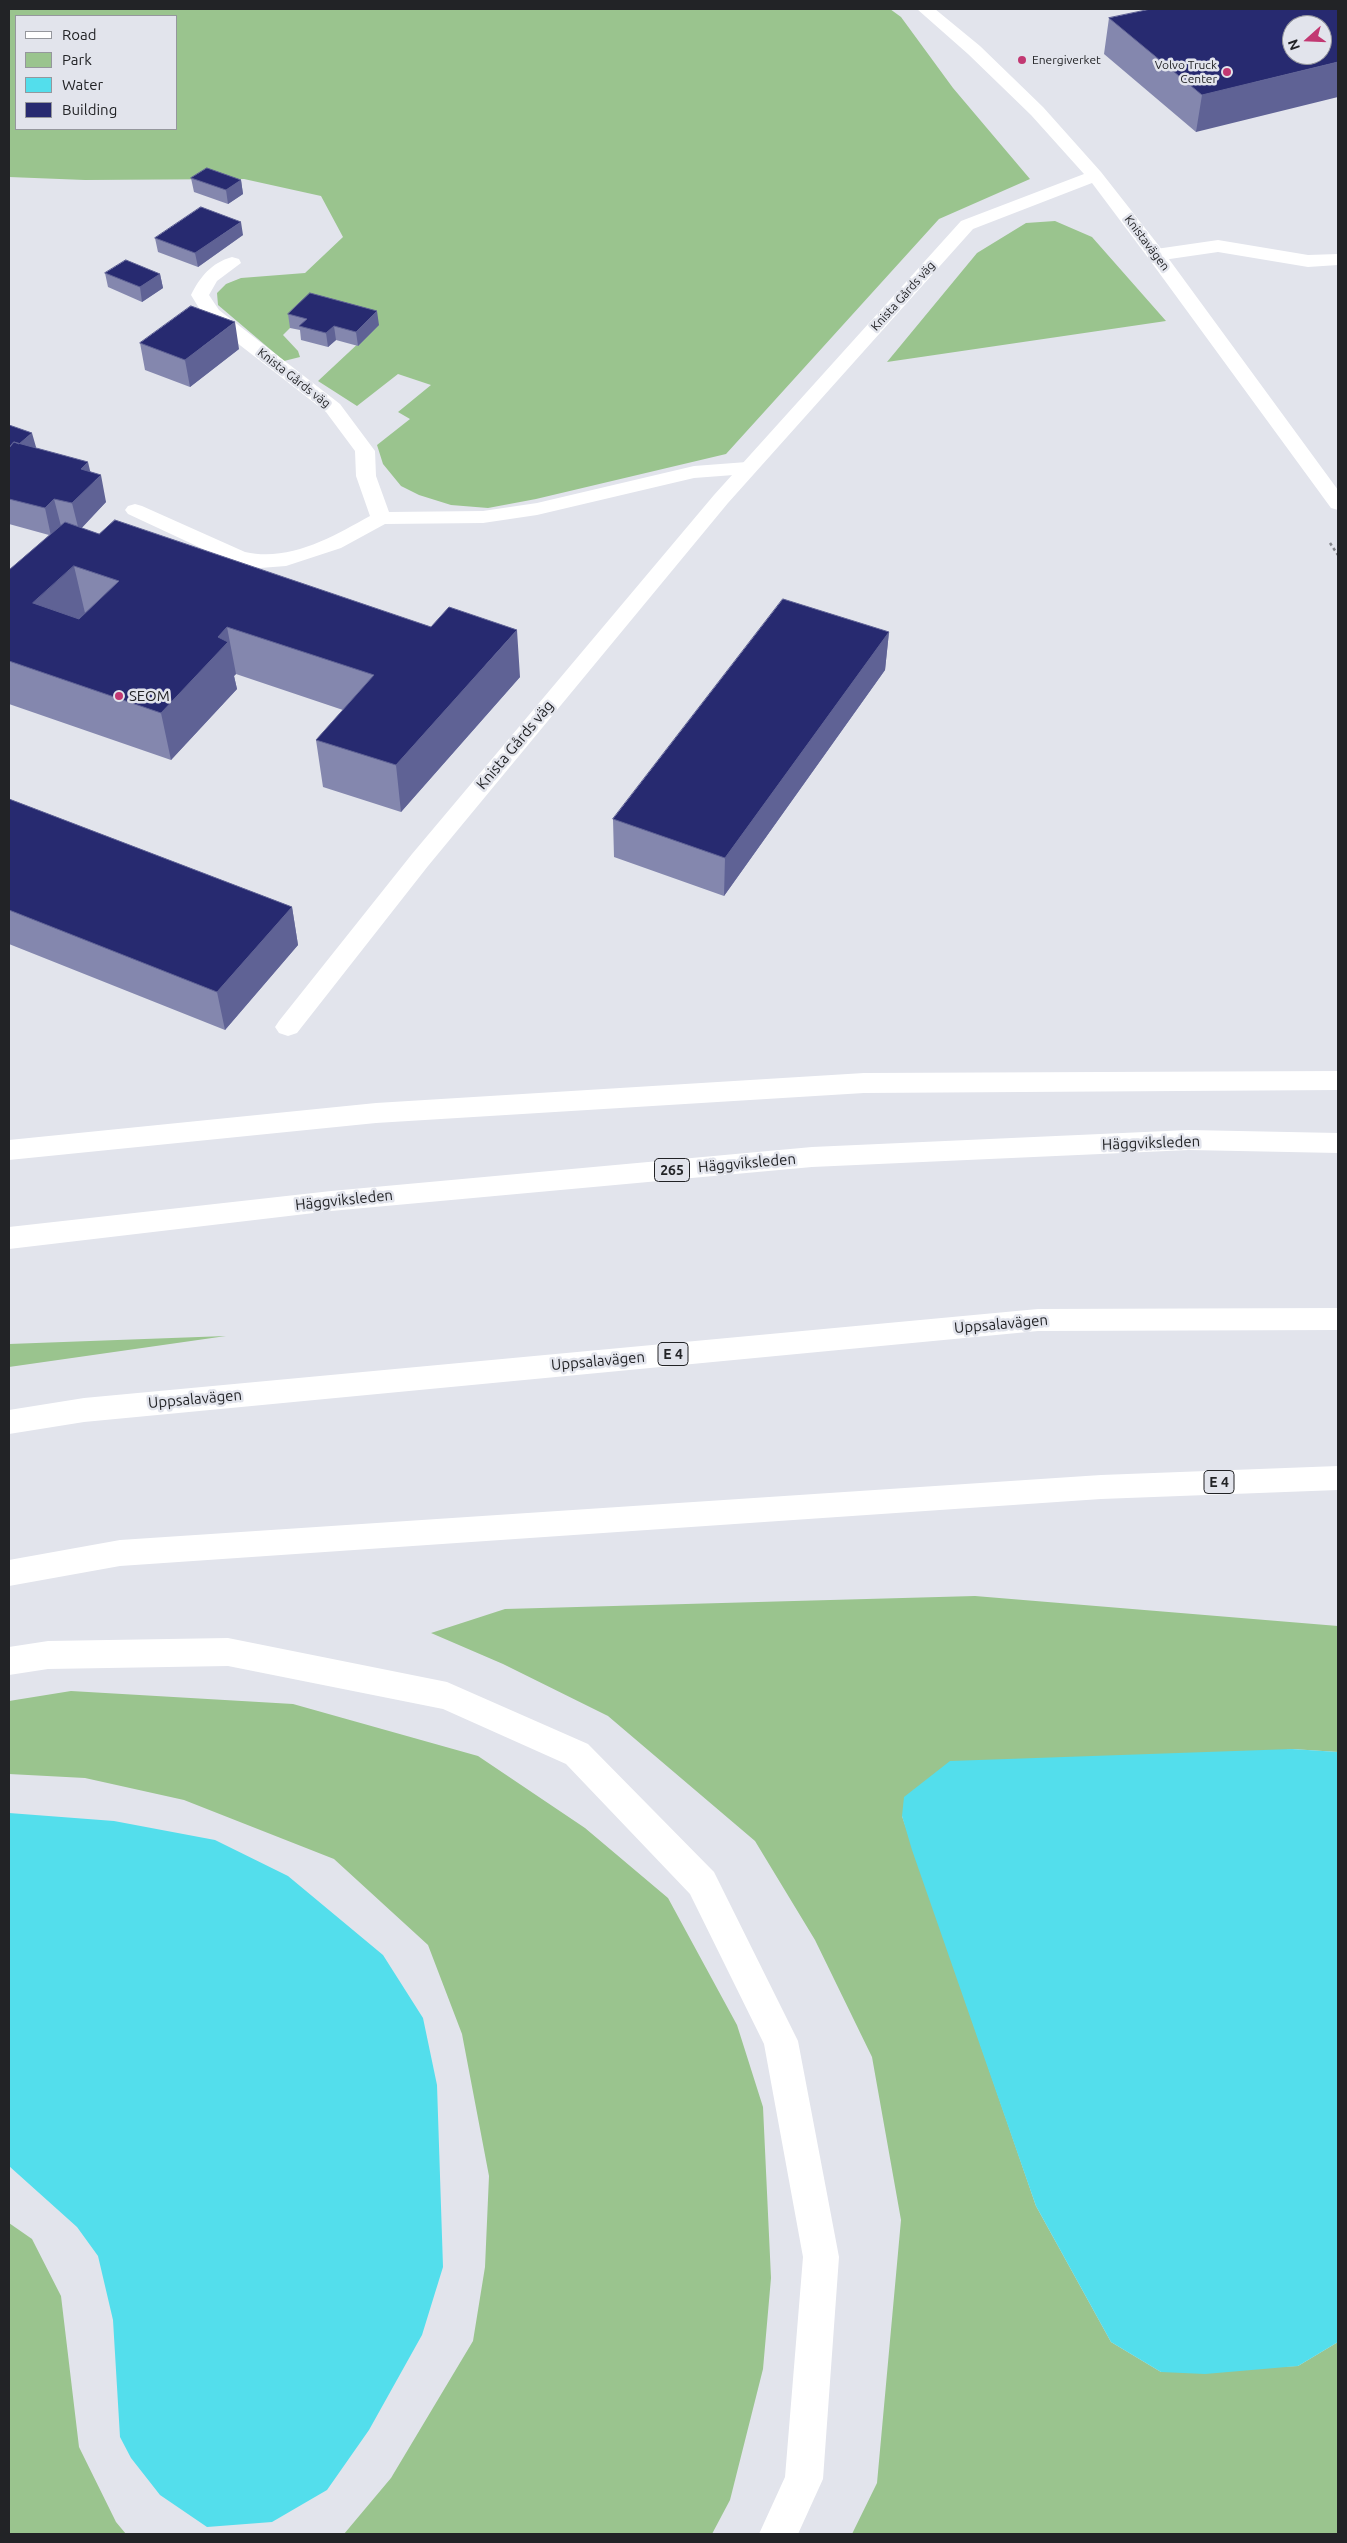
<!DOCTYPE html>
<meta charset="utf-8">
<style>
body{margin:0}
#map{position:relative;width:1347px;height:2543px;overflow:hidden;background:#e2e4ec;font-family:Ubuntu,sans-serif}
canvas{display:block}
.frame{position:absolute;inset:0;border:10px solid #222326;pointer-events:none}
.legend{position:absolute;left:15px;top:15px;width:162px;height:115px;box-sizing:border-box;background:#e2e4ec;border:1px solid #95979d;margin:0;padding:6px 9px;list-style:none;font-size:15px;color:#222326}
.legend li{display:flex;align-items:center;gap:10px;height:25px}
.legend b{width:25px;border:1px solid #95979d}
.north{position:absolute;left:1282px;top:15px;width:50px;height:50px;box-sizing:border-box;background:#e2e4ec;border:1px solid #95979d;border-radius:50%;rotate:250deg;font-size:14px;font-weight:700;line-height:20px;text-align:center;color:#222326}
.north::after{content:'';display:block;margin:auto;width:18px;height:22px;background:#c23872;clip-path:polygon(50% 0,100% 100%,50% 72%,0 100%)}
</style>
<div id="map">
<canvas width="1347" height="2543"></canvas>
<div class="frame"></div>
<ul class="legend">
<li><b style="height:6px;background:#fff"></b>Road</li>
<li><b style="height:14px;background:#9ac48e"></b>Park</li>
<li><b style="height:14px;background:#53deec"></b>Water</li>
<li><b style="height:14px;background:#272a70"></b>Building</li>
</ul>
<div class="north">N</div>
</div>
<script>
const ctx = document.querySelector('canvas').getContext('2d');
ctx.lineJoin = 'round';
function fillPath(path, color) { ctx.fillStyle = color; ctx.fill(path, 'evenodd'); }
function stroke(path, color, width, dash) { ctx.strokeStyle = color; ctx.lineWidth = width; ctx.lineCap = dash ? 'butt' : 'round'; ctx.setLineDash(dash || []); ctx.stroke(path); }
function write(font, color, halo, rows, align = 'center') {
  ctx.font = font + ' Ubuntu,sans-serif'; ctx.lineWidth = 5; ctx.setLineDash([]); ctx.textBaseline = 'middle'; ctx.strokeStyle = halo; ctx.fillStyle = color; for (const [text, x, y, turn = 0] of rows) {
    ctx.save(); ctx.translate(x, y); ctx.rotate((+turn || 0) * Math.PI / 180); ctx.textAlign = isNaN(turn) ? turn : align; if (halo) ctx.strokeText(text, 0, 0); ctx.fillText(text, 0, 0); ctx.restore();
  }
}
const green = new Path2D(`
 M9 9H890L901 17 953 88 1030 179 939 219 726 454 536 499 488 508 451 505 419 495 401 486 383 464 377 445 410 419 398 412 431 385 398 374 357 406 318 381 378 325 311 307 283 335 298 351 300 357 284 361 218 305 217 293 226 284 241 278 305 273 343 237 321 196 244 179 85 180 9 177ZM16 16H176V129H16Z
 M1055 221 1092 237 1166 321 887 362 977 253 1026 223Z
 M226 1336 9 1367V1344Z
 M975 1596 1338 1626V1752L1292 1749 902 1816 1036 2206 1111 2342 1161 2372 1298 2366 1338 2342V2534H852L877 2483 901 2220 872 2057 815 1940 755 1841 608 1716 503 1664 431 1633 505 1609Z
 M71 1691 293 1704 478 1756 585 1828 668 1898 737 2025 763 2107 771 2278 763 2369 730 2500 712 2534H344L391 2478 473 2341 485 2267 489 2176 462 2034 428 1945 334 1859 184 1800 85 1778 9 1774V1701Z
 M9 2223 32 2239 61 2296 79 2447 116 2522 126 2534H9Z`);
const water = new Path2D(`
 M1292 1749 1338 1752V2342L1298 2366 1205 2374 1161 2372 1111 2342 1036 2206 912 1850 902 1816 904 1797 950 1761Z
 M9 1813 114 1821 215 1840 288 1876 383 1955 423 2018 437 2085 443 2267 422 2335 369 2430 327 2490 272 2522 207 2527 160 2495 131 2458 120 2437 113 2320 98 2256 77 2227 9 2166Z`);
const path = new Path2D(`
 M1330 543 1338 555`);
const lane = new Path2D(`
 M1218 240 1308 255 1338 254V265L1308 267 1218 252 1156 261 1149 259 1147 255 1149 251 1156 249Z
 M232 257 239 259 241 263 217 281 209 295 219 310 340 404 375 451 376 476 389 512 483 511 537 503 694 466 747 462 754 464 757 468 754 472 747 474 694 478 537 515 483 523 385 524 341 548 286 566 260 568 231 562 128 514 125 510 128 506 135 504 142 506 245 552C290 562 332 537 370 516L356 476 355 451 326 412 205 318 191 295C200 277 211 263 232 257Z`);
const street = new Path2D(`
 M917 9H935L980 46 1043 107 1101 172 1163 251 1338 490V510L1331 508 1149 259 1092 183 973 229 728 503 428 866 297 1033 288 1036 279 1033 275 1027 279 1021 412 854 714 495 961 221 1084 174 1031 115 968 54Z`);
const highway = new Path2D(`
 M1338 1071V1090L864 1093 376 1123 9 1160V1140L376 1103 864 1073Z
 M1189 1130 1338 1133V1153L1189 1150 812 1167 331 1211 9 1249V1227L331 1191 812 1147Z
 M1338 1308V1330L1038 1331 84 1422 9 1434V1410L84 1398 1038 1309Z
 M1338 1466V1490L1101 1499 120 1566 9 1586V1560L120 1540 1101 1475Z
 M228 1638 447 1682 588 1744 714 1872 798 2041 839 2257 823 2479 798 2534H759L785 2477 803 2257 764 2044 690 1894 566 1764 443 1709 228 1666 48 1669 9 1675V1647L48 1641Z`);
const wall = new Path2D(`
 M1338 9 1196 132 1104 54 1109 18Z
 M191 178 241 180 243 194 228 204 194 192Z
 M243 235 198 267 158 252 155 238Z
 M105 273 160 274 163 288 142 302 108 287Z
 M288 314 379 325 358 346 336 340 328 347 301 340 300 330 290 328Z
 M140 343 239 349 190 387 145 370Z
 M9 425 36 447 35 448 90 472 106 502 81 528 520 677 401 812 323 787 316 740 343 710 236 674 234 676 237 689 171 760 9 704V570L49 535 9 524Z
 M889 632 885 670 724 896 614 857 613 819Z
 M9 799 292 907 298 945 225 1030 9 944Z`);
const shadedWall = new Path2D(`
 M1338 62V97L1196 132 1202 95Z
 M241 180 243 194 228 204 226 190Z
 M241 222 243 235 198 267 195 253Z
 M160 274 163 288 142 302 140 287Z
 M377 311 379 325 358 346 356 332Z
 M235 322 239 349 190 387 185 360Z
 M334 326 336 340 328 347 326 333Z
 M32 433 36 447 16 463 13 449Z
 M88 462 93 483 101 475 106 502 79 531 72 503 81 469Z
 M54 499 61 526 51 536 45 508Z
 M74 566 85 613 44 650 33 603Z
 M227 627 236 674 234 676 237 689 171 760 161 713 218 637Z
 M517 630 520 677 401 812 396 765Z
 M889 632 885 670 724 896 725 858Z
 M292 907 298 945 225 1030 217 992Z`);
const building = new Path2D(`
 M1151 9H1338V62L1202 95 1109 18ZM1292 25H1322V55H1292Z
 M207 168 241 180 226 190 191 178Z
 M201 207 241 222 195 253 155 238Z
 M126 260 160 274 140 287 105 273Z
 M310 293 377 311 356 332 334 326 326 333 299 326 307 319 288 314Z
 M191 306 235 322 185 360 140 343Z
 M9 425 32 433 19 444 14 442 9 448Z
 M14 442 88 462 81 469 101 475 72 503 54 499 45 508 9 499V448Z
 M115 520 431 627 449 607 517 630 396 765 316 740 374 675 227 627 218 637 228 642 161 713 9 661V570L65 522 99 534ZM74 566 119 581 79 619 33 603Z
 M783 599 889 632 725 858 613 819Z
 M9 799 292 907 217 992 9 910Z`);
const markers = [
 [1022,60,5,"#c23872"],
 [1227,72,5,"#c23872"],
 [119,696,5,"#c23872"]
];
const farPoinames = [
 ["Energiverket",1032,60],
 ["Volvo Truck",1217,65,"right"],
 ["Center",1217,79,"right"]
];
const farStreetnames = [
 ["Knistavägen",1147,243,53],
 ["Knista Gårds väg",903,296,-48],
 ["Knista Gårds väg",294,378,38]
];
const shields = [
 [672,1170,35],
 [673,1354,30],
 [1219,1482,30]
];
const shieldNames = [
 ["265",672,1170],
 ["E 4",673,1354],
 ["E 4",1219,1482]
];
const poiNames = [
 ["SEOM",129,696]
];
const streetNames = [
 ["Knista Gårds väg",515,745,-50],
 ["Häggviksleden",1151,1143,-2],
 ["Häggviksleden",747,1163,-5],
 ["Häggviksleden",344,1200,-6],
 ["Uppsalavägen",1001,1324,-5],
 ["Uppsalavägen",598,1361,-5],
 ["Uppsalavägen",195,1399,-5]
];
fillPath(green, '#9ac48e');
fillPath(water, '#53deec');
stroke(path, '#85878d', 2.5, [3, 3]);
fillPath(lane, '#fff');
fillPath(street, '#fff');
fillPath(highway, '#fff');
fillPath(wall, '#8487ae');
fillPath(shadedWall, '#5f6295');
fillPath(building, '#272a70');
stroke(building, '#5f6295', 1);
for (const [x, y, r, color] of markers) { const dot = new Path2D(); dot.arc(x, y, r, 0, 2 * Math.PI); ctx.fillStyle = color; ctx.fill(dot); stroke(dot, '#e2e4ec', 2); }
write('12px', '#222326', '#e2e4ec', farPoinames, 'left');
write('12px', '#222326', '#e2e4ec', farStreetnames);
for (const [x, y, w] of shields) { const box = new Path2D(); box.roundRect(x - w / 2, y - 11.5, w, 23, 4); ctx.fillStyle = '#e2e4ec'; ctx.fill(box); stroke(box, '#222326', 1); }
write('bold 14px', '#222326', null, shieldNames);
write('15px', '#222326', '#e2e4ec', poiNames, 'left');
write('15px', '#222326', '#e2e4ec', streetNames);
</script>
